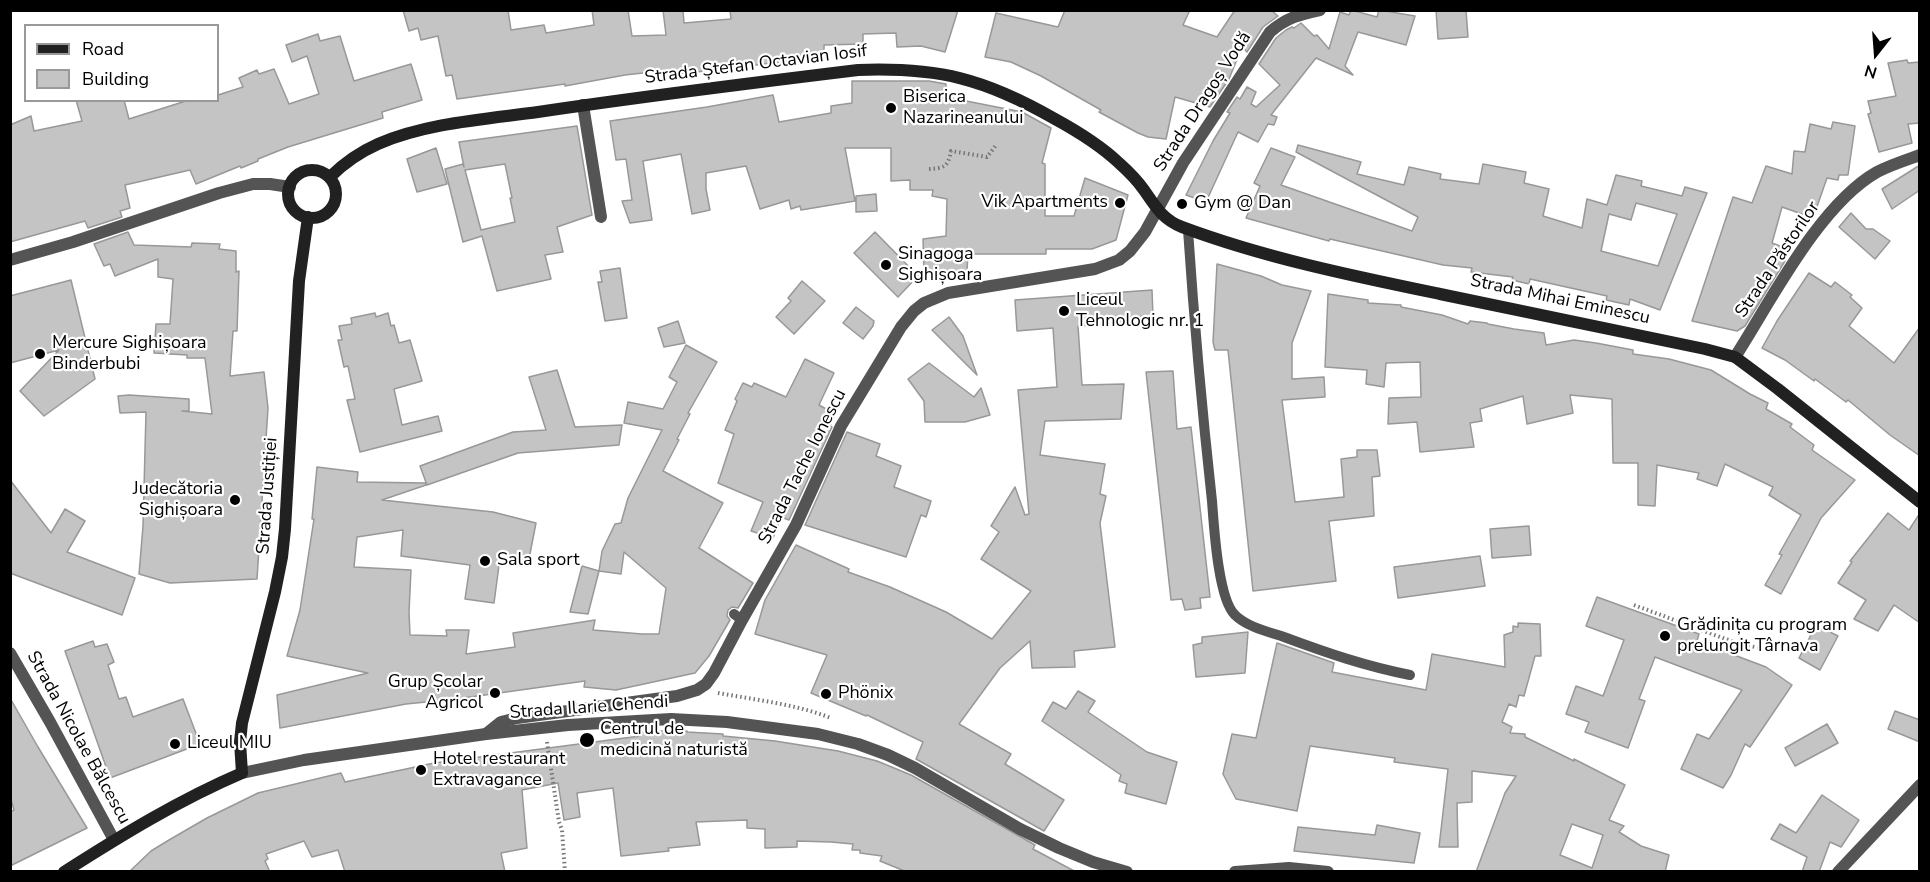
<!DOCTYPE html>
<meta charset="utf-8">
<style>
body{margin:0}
#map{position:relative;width:1930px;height:882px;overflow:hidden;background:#fff;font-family:"Nunito Sans",sans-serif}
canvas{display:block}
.frame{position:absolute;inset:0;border:12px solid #000;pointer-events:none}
.legend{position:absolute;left:24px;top:24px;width:195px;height:78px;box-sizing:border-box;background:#fff;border:2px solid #999;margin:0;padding:8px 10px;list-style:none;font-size:18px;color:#000}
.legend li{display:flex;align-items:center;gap:12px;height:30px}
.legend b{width:30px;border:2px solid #999}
.north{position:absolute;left:1846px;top:24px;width:60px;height:60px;-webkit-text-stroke:4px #fff;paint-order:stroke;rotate:197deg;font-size:16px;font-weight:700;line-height:24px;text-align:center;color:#000}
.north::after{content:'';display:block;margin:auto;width:21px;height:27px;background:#000;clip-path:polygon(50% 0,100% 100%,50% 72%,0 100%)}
</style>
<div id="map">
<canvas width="1930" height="882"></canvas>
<div class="frame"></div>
<ul class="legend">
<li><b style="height:8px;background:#212121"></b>Road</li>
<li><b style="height:16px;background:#c4c4c4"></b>Building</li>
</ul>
<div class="north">N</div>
</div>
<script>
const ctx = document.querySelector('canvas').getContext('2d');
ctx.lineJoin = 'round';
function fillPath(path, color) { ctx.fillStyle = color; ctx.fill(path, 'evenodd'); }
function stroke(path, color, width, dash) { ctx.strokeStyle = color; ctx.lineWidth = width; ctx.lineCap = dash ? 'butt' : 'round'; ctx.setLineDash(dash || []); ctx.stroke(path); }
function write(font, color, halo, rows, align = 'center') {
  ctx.font = font + ' "Nunito Sans",sans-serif'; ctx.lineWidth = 4.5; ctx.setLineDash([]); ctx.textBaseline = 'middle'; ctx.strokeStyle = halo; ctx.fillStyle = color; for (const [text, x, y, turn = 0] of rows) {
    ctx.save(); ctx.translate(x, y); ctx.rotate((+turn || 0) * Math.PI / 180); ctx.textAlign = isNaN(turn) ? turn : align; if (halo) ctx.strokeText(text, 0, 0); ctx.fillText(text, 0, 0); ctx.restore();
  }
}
const building = new Path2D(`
 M403 10H508L511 30 544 25 546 33 594 25 592 10H628L632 36 666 35 663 10H683L684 23 731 19 730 10H958L945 52 921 46 897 47 896 33 863 34V44L824 45V56L807 59 688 73 670 74V70L625 75 565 86V84L457 99 452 75 446 76 438 36 421 40 418 28 409 31Z
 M1065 10H1190L1183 25 1217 37 1235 10H1271L1278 16 1263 27 1247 52 1242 47 1229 79 1210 107 1175 97 1166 139 1148 137 1138 133 1099 112 1101 110 1041 76 1011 62 985 57 996 13 1058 27Z
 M1351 10 1377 17 1379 10 1415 16 1406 45 1358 32 1345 66 1353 75 1316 58 1271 115 1277 117 1274 125 1268 124 1258 142 1238 132 1206 202 1186 195 1213 141 1230 113 1227 112 1237 97 1240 99 1247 87 1256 92 1251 104 1256 107 1280 85 1259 64 1276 38 1286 30 1292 27 1294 28 1301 23 1314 36 1317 35 1329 49 1340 12 1349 15Z
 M1436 10H1466L1468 37 1438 39Z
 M318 34 320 41 340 36 354 81 411 64 422 100 382 112 383 118 288 147 258 159V161L241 168 240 166 196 184 190 170 125 185 130 208 120 211 122 217 88 228 85 221 10 242V125L31 116 34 131 82 121 76 100H124L129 119 189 100H218V95L243 87 239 78 257 70 259 74 274 69 289 104 319 94 307 56 292 62 286 45Z
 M1907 60 1908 63 1920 62V123L1908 124 1912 143 1879 152 1868 114 1871 113 1868 101 1896 96 1888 63Z
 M852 81H929L946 84V97L1022 112 1051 128 1042 163 1045 164V216H1074L1085 178 1128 195 1116 240 1092 249H1046V254H968L967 270 924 274 923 239 946 236 947 199 932 196 933 190H910V180L891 181V148H845L855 201 801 210 800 206 791 209 789 200 760 209 746 166 706 173V189L710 210 692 214 681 154 643 161 652 220 630 223 622 201 632 200 626 159 616 160 610 121 707 107 773 95 779 122 831 113V106L852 103Z
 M1833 122 1855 126 1848 175H1839L1838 180 1827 178 1813 218 1782 207 1772 243 1788 249 1785 261 1745 326 1737 331 1692 321 1733 197 1752 203 1766 166 1792 174 1794 151 1805 152 1810 124 1831 129Z
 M577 126 592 215 557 227 563 252 545 255 551 279 497 291 482 236 463 242 445 169 463 164 464 167 459 142ZM505 164 512 198H510L515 222 481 230 465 170Z
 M1298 145 1361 162 1357 174 1404 185 1409 167 1441 174 1440 179 1479 184 1483 164 1526 172 1524 183 1549 189 1543 216 1582 228 1587 199 1607 205 1616 175 1642 181 1641 186 1682 196 1685 187 1707 193 1660 310 1630 299 1629 305 1606 300 1607 296 1530 279 1529 284 1512 280 1513 277 1471 272 1472 268 1443 265 1330 239 1329 241 1246 218 1260 186 1254 183 1271 148 1295 157 1281 185 1412 231 1418 217 1296 152ZM1636 203 1677 214 1658 266 1601 251 1609 214 1631 220Z
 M436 148 447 184 417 192 407 159Z
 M1920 165V190L1892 209 1882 189Z
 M876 194 877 211 856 212V196Z
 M1851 213 1866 229H1873L1890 241 1875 259 1839 227Z
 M128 232 134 245 191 247 192 243 220 244 219 249 236 251V272L239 271 237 331H233L230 376 264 372 268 408 257 579 170 583 139 574 143 526 146 412 120 413 118 396 129 395 189 399V411H182L212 414 205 358H187V355L154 353 156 324H170L173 279 158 277V259L115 276 110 264 104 266 94 244Z
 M875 232 918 276 898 297 854 253Z
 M1217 264 1261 276 1282 285 1311 291 1292 343V379L1324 377 1325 397 1282 400 1295 502 1344 497 1341 459 1357 457V450H1377L1380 476 1372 477 1374 516 1329 521 1336 581 1253 591 1228 350H1215L1213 342Z
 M620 268 627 318 605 321 598 282H602L600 271Z
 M1809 273 1831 287 1835 282 1852 295 1850 297 1862 308 1849 326 1894 363 1920 327V456L1890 435 1848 400 1846 402 1815 379 1814 381 1785 360 1762 348 1777 321Z
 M71 280 95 379 44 416 20 391 59 350 10 363V296Z
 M802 281 825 301 794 334 776 317 791 301 788 298Z
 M1152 290 1153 316 1130 317 1129 323 1078 326 1082 385 1124 384 1121 419 1045 421 1040 455 1105 464 1100 494 1106 496 1100 523 1115 647 1074 651 1075 667 1032 668 1030 641 1000 668 959 724 1011 754 1005 764 1064 800 1044 831 916 759 923 742 867 715 866 716 811 693 827 655 755 634 765 600 796 545 849 569 848 572 890 587 946 612 992 639 1031 591 981 559 999 532 991 526 1015 487 1025 515 1029 514 1018 390 1057 387 1053 328 1017 331 1015 300Z
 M1328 294 1368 300V303L1401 305V307L1442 315 1468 324 1470 321 1487 323 1488 324 1514 329 1544 333 1546 345 1574 340 1596 343 1633 350V354L1669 359 1711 370 1750 394 1768 403 1766 409 1792 424 1790 427 1814 445 1812 450 1855 480 1821 518 1781 594 1765 585 1782 555 1779 554 1801 515 1769 495 1773 487 1725 464 1717 486 1697 479 1699 473 1657 465 1655 506 1638 505V463H1613L1612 399 1570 395 1573 413 1527 424 1523 396 1480 409 1482 421 1470 423 1474 447 1420 452 1417 422 1388 424 1389 398 1421 397 1420 362 1386 363 1384 387 1366 384 1367 370 1325 367Z
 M856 307 874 321 873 326 863 339 843 323Z
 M375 313 376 317 388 313 391 326 394 325 399 343 410 340 422 381 394 389 402 425 438 416 442 431 360 452 347 400 355 399 348 366 344 367 338 340H342L339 326 352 324 351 318Z
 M949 317 963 336 977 375 932 330Z
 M678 321 685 343 664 347 658 328Z
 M686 345 717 362 688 413 690 414 677 439 679 440 663 471 723 503 699 548 753 583 738 608 732 607 728 610 727 616 730 620 709 656 695 673 616 690 584 687 585 681 456 699 406 704 280 728 277 695 368 673 287 656 300 610 314 519H312L317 467 358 472 357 482 426 483V485L382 500 493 512 536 523 528 564 500 558 494 603 465 599 470 565 401 556 403 530 357 537 354 567 411 570 409 612 410 635 447 636 446 630H469L466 654 515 647 513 633 595 620 593 630 642 634H659L666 588 624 552 621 574 599 571 602 551 615 524 621 523 628 498 662 430 624 423 628 402 663 409 677 382 669 377Z
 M805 359 834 373 819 405 835 414 830 426 832 427 789 520 781 517 773 538 751 531 763 502 718 483 734 434 725 430 737 401 735 399 743 383 752 387 754 383 786 397Z
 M929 363 974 397 981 388 990 415 965 422H925L924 401 908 379Z
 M557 370 575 427 622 425 619 445 518 453 427 485 420 466 513 432 546 430 529 377Z
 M1173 371 1177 429 1191 427 1210 597 1200 598 1201 608 1185 610 1182 599 1171 600 1146 372Z
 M847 432 880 444 876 456 901 466 894 487 931 501 926 517 921 515 906 557 805 525Z
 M10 480 51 533 65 509 85 521 67 552 135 578 122 615 10 573Z
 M1888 513 1909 530 1920 513V623L1894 605 1878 631 1854 619 1866 600 1838 583 1852 562 1850 561Z
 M1529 526 1531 555 1492 558 1490 529Z
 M1480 556 1485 586 1398 598 1394 567Z
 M582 566 599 571 588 614 570 612Z
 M1597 597 1699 634 1697 641 1766 667 1792 685 1750 747 1745 744 1731 775 1723 788 1681 769 1697 734 1709 739 1742 690 1655 657 1639 699 1645 701 1628 748 1585 732 1589 722 1566 714 1576 686 1603 696 1624 640 1586 626Z
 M1518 623 1540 624 1541 656H1535L1524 696 1519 695 1516 707 1509 704 1502 722 1512 727 1510 733 1525 734V737L1574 761V759L1625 785 1609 820 1624 826 1619 832 1641 846 1669 855 1665 872H1476L1505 793 1516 776 1472 771V802L1457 803 1458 847H1439L1448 769 1394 762 1395 758 1310 746 1297 811 1236 799 1223 774 1232 734 1256 738 1277 643 1334 663 1332 672 1426 690 1432 654 1505 667 1504 635 1513 632V626L1518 627ZM1572 824 1603 835 1592 868 1560 855Z
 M1816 625 1838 636 1820 670 1799 658Z
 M1248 632 1245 673 1196 677 1193 645 1202 643V637Z
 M93 641 95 647 107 644 114 662 108 665 119 699 126 697 133 717 183 699 200 744 110 778 65 651Z
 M1078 691 1095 701 1088 712 1147 752 1177 762 1166 804 1125 793 1127 784 1119 781 1121 775 1042 721 1053 702 1066 709Z
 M10 698 38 747 87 828 10 866V812L14 810 10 796Z
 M1895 711 1920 720V742L1888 729Z
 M1827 724 1838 743 1795 766 1785 748Z
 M658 731H687V732L723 734V736L775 741 838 751 877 761 911 775 1035 845 1033 849 1076 872H907L880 861 882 856 860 853V850H852L853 844 831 842 797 841V847L765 848V829L747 828V820L696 822 700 845 668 848 669 851 621 856 613 788 577 793 580 817 564 820 558 783 522 790 527 848 501 853 505 872H345L338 850 312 857 304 841 266 854 268 859 265 861 270 872H129L151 851 169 840 207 818 258 793 341 773 345 782 434 763 640 736 639 732Z
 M1822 795 1859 820 1841 847 1830 842 1819 872H1802L1807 857 1771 839 1780 824 1796 833Z
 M1377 825 1420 833 1414 863 1294 851 1298 827 1375 835Z`);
const path = new Path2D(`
 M929 169C944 168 948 167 951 151L987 157 997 144
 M1634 605 1739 644 1760 648 1779 646
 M718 693C756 700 795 704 831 718
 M547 742 559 822 562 830 565 872`);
const service = new Path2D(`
 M1188 230C1194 320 1202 410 1212 501 1214 526 1218 599 1235 615 1247 627 1269 632 1284 637 1327 653 1365 666 1410 675
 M734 614 742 620`);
const pedestrian = new Path2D(`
 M1838 872 1920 785`);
const minor = new Path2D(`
 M583 105 601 217
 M10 260 73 242 219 193 253 184H270L290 187
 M1735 357C1771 301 1819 205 1877 172 1890 165 1906 160 1920 155
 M10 653 50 722 114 840
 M486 734 501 722 517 718 677 696 697 690 706 684 714 673 742 620 796 525 841 426 901 327 914 311 924 303 948 293 1095 269 1119 260 1130 251 1145 232 1183 163 1270 32C1286 18 1300 14 1320 10`);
const tertiary = new Path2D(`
 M242 773 304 760 486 734 568 725 671 719 727 722 818 734 858 744 888 755 915 768 1020 829 1059 848 1093 862 1127 872
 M1235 872 1289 868 1328 872`);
const secondary = new Path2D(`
 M288 194a24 24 0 1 1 48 0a24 24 0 1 1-48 0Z
 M330 177C344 163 360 152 378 144 426 123 487 119 538 112 645 96 751 83 858 70 939 67 985 79 1055 119 1077 131 1100 145 1119 163 1128 171 1137 180 1144 190 1155 206 1163 220 1182 227 1265 258 1353 276 1440 294 1528 312 1616 330 1705 349L1735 357 1778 389 1920 502
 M64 872C122 835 179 800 242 773L240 742 242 723 275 592 282 557 285 529 299 281 308 217`);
const markers = [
 [891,108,6,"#000"],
 [1120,203,6,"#000"],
 [1182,204,6,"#000"],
 [886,265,6,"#000"],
 [1064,311,6,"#000"],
 [40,354,6,"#000"],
 [235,500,6,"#000"],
 [485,561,6,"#000"],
 [1665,636,6,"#000"],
 [495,693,6,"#000"],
 [826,694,6,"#000"],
 [587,740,8,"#000"],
 [175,744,6,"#000"],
 [421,770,6,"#000"]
];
const streetNames = [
 ["Strada Ștefan Octavian Iosif",756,65,-7],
 ["Strada Dragoș Vodă",1203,102,-57],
 ["Strada Păstorilor",1778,260,-56],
 ["Strada Mihai Eminescu",1560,300,12],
 ["Strada Tache Ionescu",803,467,-63],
 ["Strada Justiției",268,496,-86],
 ["Strada Ilarie Chendi",589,708,-4],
 ["Strada Nicolae Bălcescu",78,738,61]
];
const poiNames = [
 ["Biserica",903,98],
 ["Nazarineanului",903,119],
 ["Vik Apartments",1108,203,"right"],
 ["Gym @ Dan",1194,204],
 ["Sinagoga",898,255],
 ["Sighișoara",898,276],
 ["Liceul",1076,301],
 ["Tehnologic nr. 1",1076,322],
 ["Mercure Sighișoara",52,344],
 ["Binderbubi",52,365],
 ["Judecătoria",223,490,"right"],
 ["Sighișoara",223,511,"right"],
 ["Sala sport",497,561],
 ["Grădinița cu program",1677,626],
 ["prelungit Târnava",1677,647],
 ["Grup Școlar",483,683,"right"],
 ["Agricol",483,704,"right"],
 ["Phönix",838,694],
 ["Centrul de",600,730],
 ["medicină naturistă",600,751],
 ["Liceul MIU",187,744],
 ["Hotel restaurant",433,760],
 ["Extravagance",433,781]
];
fillPath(building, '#c4c4c4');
stroke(building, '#989898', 1.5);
stroke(path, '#767676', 4, [1.5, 3]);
stroke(service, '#545454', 10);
stroke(pedestrian, '#545454', 12);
stroke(minor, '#545454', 12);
stroke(tertiary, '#545454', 12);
stroke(secondary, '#212121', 12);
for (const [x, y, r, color] of markers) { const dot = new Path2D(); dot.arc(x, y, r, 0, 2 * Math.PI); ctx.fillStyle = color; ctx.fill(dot); stroke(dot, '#fff', 2); }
write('18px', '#000', '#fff', streetNames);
write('18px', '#000', '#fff', poiNames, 'left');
</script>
